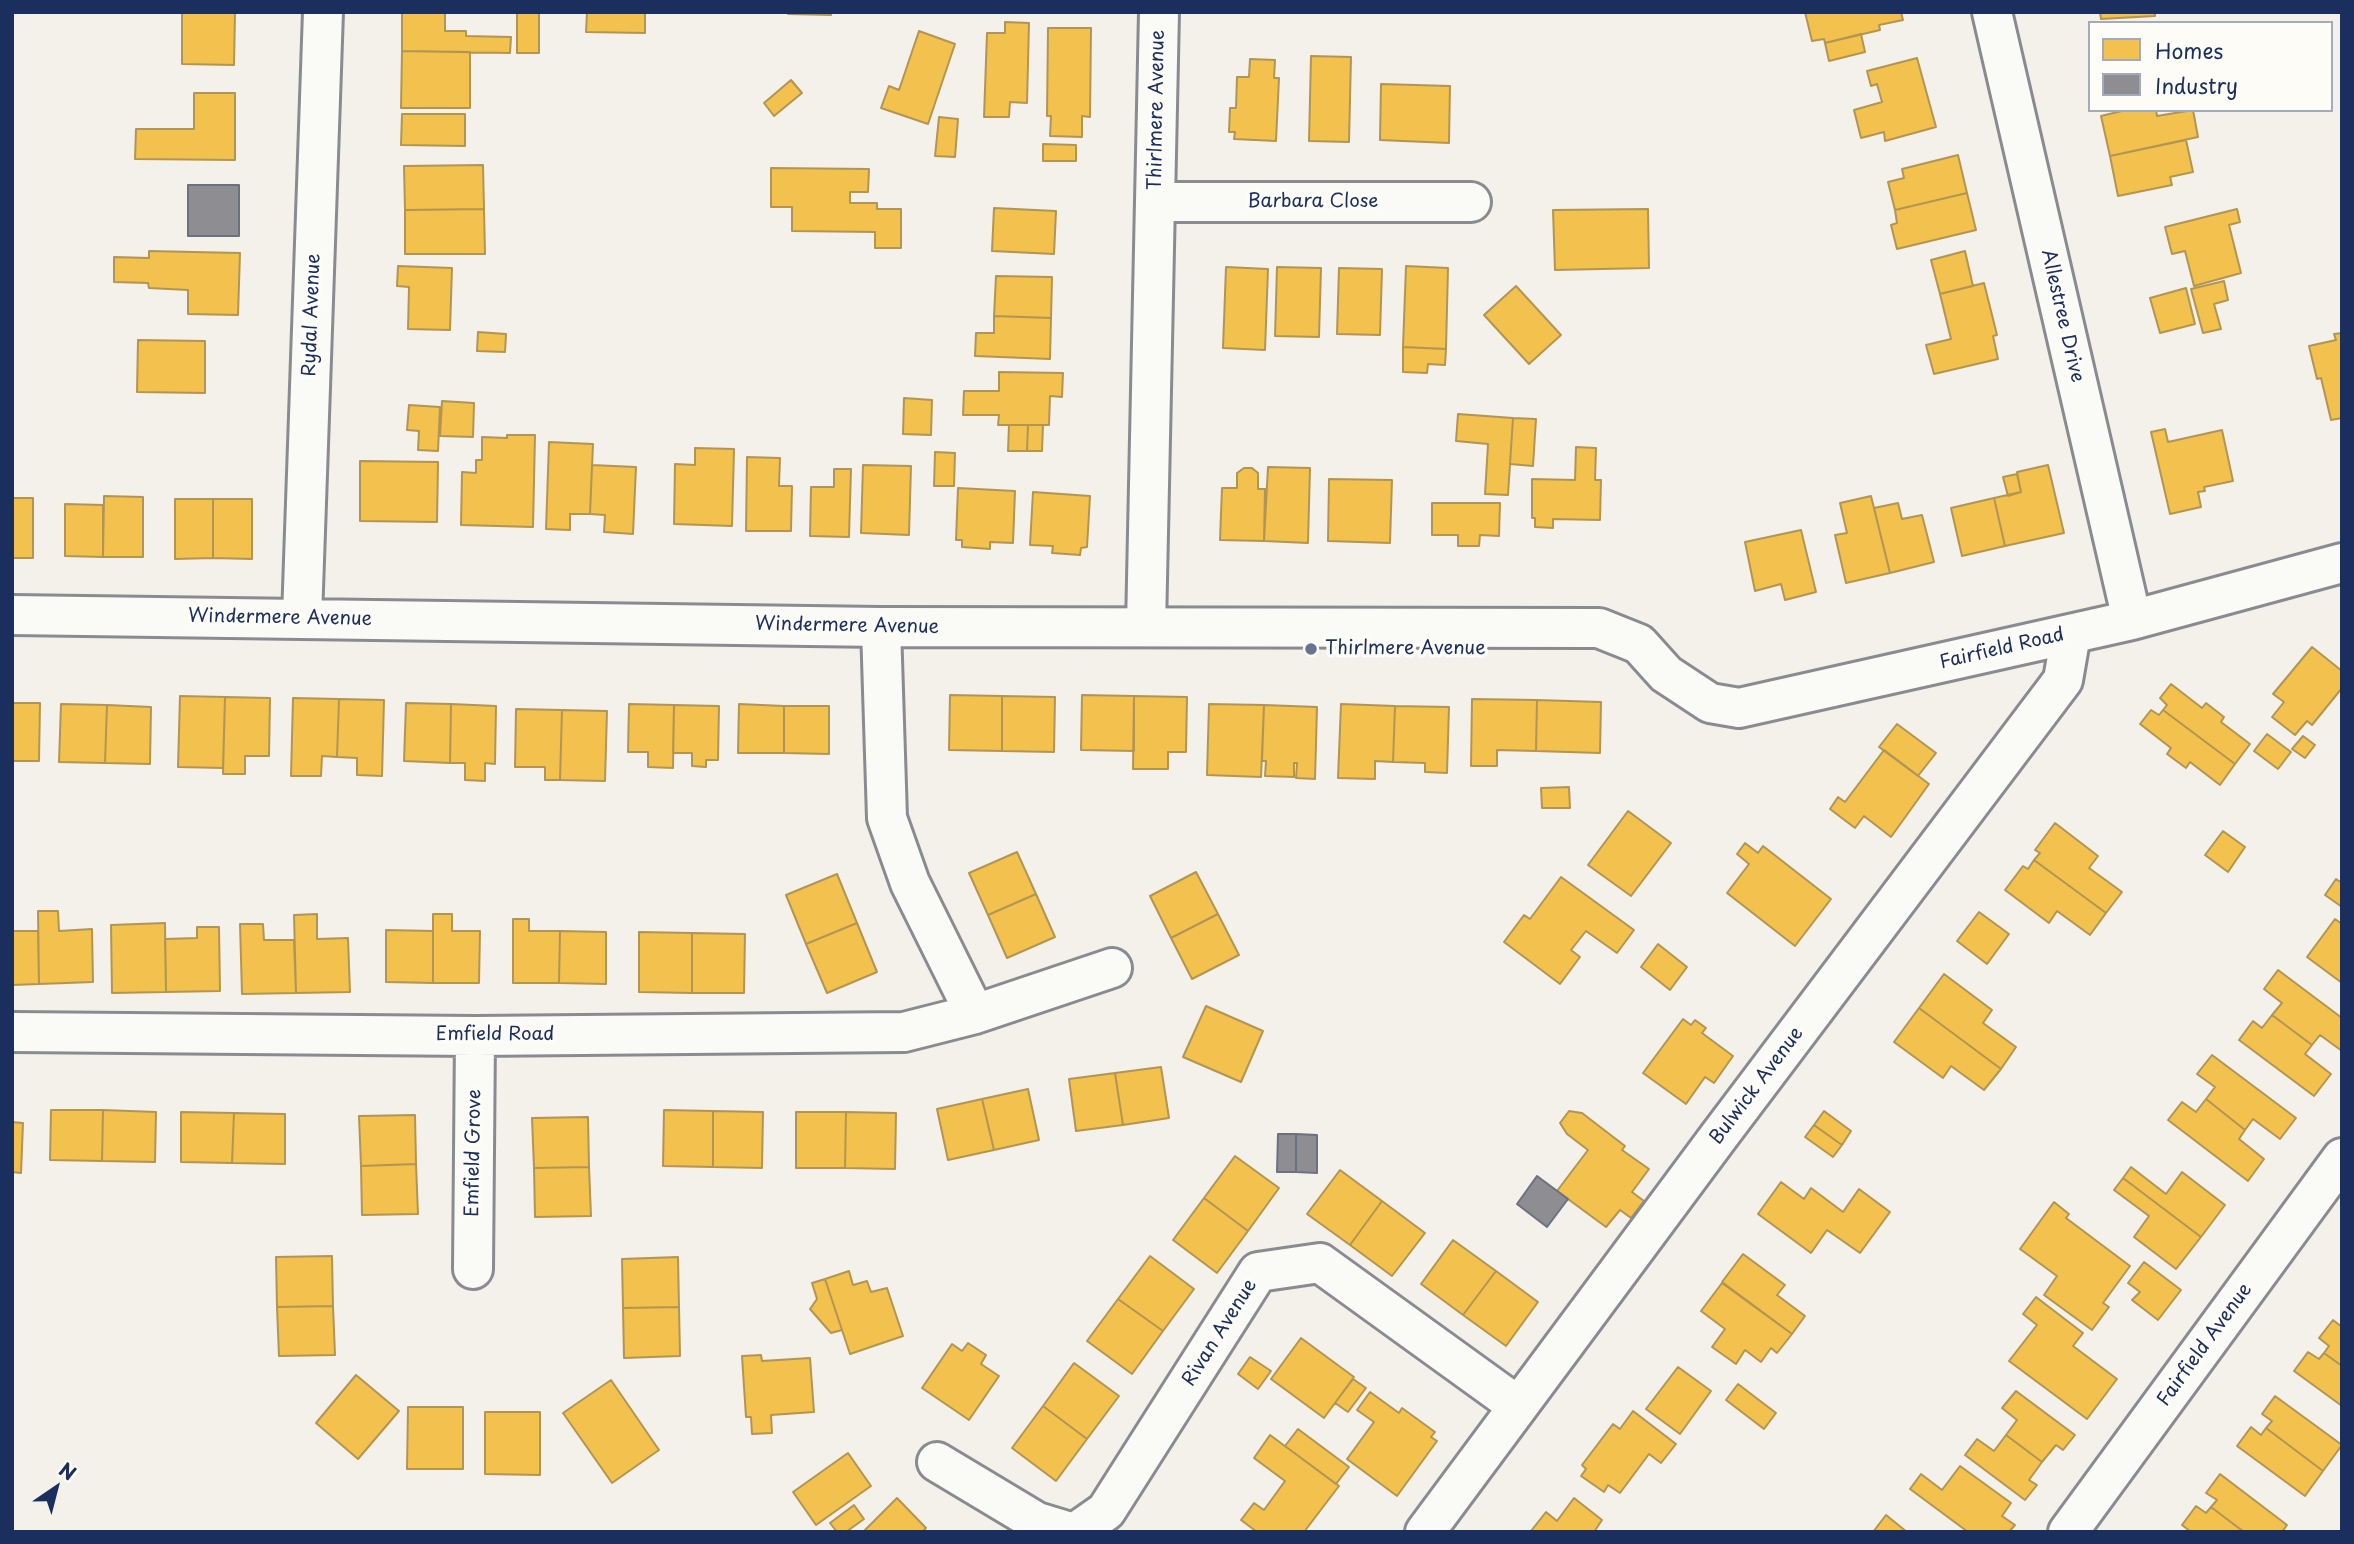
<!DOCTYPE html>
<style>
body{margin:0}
#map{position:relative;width:2354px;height:1544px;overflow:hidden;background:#f4f1ea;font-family:"Playpen Sans",sans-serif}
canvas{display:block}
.frame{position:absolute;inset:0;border:14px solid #1b2f5e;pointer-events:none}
.legend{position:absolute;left:2088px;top:21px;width:245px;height:91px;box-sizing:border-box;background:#fdfcf7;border:2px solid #a3aaba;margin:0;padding:9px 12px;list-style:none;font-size:21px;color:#1b2f5e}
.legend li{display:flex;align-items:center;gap:14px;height:35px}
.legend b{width:35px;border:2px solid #a3aaba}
.north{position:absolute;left:21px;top:1453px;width:70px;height:70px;-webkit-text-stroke:5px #fdfcf7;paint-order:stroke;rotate:35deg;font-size:19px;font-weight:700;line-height:28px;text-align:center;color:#1b2f5e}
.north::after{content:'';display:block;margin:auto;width:24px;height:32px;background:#1b2f5e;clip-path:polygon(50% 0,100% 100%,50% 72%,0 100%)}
</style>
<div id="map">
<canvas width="2354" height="1544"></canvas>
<div class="frame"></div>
<ul class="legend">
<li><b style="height:19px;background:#f2c14e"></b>Homes</li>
<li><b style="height:19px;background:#8d8d92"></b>Industry</li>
</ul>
<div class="north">N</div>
</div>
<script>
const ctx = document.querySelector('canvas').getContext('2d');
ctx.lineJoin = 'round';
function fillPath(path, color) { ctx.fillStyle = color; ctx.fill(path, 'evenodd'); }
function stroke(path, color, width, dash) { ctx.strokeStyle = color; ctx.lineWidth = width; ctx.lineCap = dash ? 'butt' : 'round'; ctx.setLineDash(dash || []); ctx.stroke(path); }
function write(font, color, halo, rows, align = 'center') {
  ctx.font = font + ' "Playpen Sans",sans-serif'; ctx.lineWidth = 7; ctx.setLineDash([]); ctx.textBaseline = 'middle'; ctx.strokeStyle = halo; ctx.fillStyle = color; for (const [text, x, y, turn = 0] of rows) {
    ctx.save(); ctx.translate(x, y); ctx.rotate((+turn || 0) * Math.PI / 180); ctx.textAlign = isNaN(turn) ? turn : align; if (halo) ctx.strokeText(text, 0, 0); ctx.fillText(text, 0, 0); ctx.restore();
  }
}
const homes = new Path2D(`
 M182 12H235L234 65 182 64Z
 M402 12H445V31H466V36L511 37 510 53 402 51Z
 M517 12H539V53H517Z
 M587 12H645V33L586 32Z
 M788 12H831V15L788 14Z
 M1805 12H1901L1903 20 1879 25 1880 30 1825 43 1824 39 1812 41Z
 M2100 12H2155V16L2101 19Z
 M1005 22 1029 23 1027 103 1010 102 1009 117H984L987 33H1005Z
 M1048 28H1091L1090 117 1082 116V137L1050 136 1051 116H1047Z
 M919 31 955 44 928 124 881 108 889 86 899 90Z
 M1861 34 1865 52 1829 61 1825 43Z
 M402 51 470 52V108H401Z
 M1311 56 1351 57 1349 142 1309 141Z
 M1917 58 1936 127 1885 141 1884 132 1861 138 1854 110 1882 102 1877 84 1871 86 1867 71Z
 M1250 59 1275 60 1274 78H1279L1276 141 1234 139 1235 132H1229L1230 108H1236L1237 77H1249Z
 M791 80 802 93 774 116 764 103Z
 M1381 84 1450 86 1449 143 1380 140Z
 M194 93H235V160L135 159 136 129H194Z
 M2126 110H2156L2157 116 2193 110 2198 137 2110 156 2101 116Z
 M402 114H465V146L401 145Z
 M939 117 958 119 955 157 935 156Z
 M2186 140 2193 172 2170 177 2172 185 2118 196 2110 156Z
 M1043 144 1076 145V161H1043Z
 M1958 155 1967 193 1895 210 1888 182 1904 178 1902 169Z
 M483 165 484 209 405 210 404 166Z
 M771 168 869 169 868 192H850V203H877V209H901V248H875V232L792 231V207H771Z
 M1967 193 1976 230 1897 249 1891 225 1897 223 1895 210Z
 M994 208 1056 211 1054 254 992 251Z
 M484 209 485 254H405V210Z
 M1648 209 1649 268 1555 270 1553 210Z
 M2237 209 2240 222 2229 225 2241 273 2194 286 2185 251 2172 254 2165 227Z
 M149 251 240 253 238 315 188 314V290L149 288 148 283 114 282V257L149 258Z
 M1965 251 1973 286 1940 294 1931 260Z
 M398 266 452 268 450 330 408 329 409 287 397 286Z
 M1406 266 1448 268 1446 349 1403 347Z
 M1226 267 1268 269 1265 350 1223 348Z
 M1277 267 1321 268 1319 337 1275 336Z
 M1339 268 1382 269 1380 335 1337 334Z
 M996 276 1052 277 1051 318 994 316Z
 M2224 281 2228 300 2214 304 2221 329 2203 333 2191 289Z
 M1984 283 1997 335 1993 336 1998 359 1934 374 1926 345 1951 339 1940 294Z
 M1516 286 1561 335 1529 364 1484 315Z
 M2186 288 2195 324 2160 333 2150 298Z
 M994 316 1051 318 1050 359 975 356 976 333H994Z
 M478 332 506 334 505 352 477 351Z
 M2342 333V418L2331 420 2321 378 2317 379 2309 346 2336 340 2334 334Z
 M138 340 205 341V393L137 392Z
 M1403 347 1446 349 1445 365 1428 364 1427 373 1403 372Z
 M999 372 1063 373 1062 397 1050 396 1049 425H998L999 415H963L964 391H999Z
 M904 398 932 400 931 435 903 434Z
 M442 401 474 403 473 437 440 436Z
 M409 405 440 407 438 451 418 450 419 431 407 430Z
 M1458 414 1513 418 1508 495 1485 494 1488 444 1456 441Z
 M1513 418 1536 419 1533 466 1510 464Z
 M1009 425H1028L1027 451H1008Z
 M1028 425H1043L1042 451H1027Z
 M2165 429 2168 442 2222 430 2233 481 2204 487 2205 491 2198 492 2201 507 2170 514 2151 432Z
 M507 435H535L533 527 461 525 462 472 476 473V460H482V437L507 438Z
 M549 442 593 444 590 514H570V530L546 529Z
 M1576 447 1596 448 1595 480H1601L1600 520 1553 519V528L1535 527V518H1532V479L1575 480Z
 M695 448 734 449 732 526 674 524 675 464 695 465Z
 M935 452 955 453 954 486H934Z
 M747 457 780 458 779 486H792L791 531H746Z
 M360 461 438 462 437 522 360 521Z
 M592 465 636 467 633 534 604 532 605 515 590 514Z
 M863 465 911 466 909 535 861 533Z
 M2048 465 2064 533 2005 546 1994 498 2021 492 2017 472Z
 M1268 467 1310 468 1308 543 1264 541Z
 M1244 468H1252L1258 473V489H1265L1264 541 1220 540 1222 488H1237V473Z
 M834 469H851L849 537 810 536 811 487H834Z
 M2017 474 2021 492 2008 496 2003 477Z
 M1329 479 1392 480 1390 543 1328 541Z
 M958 488 1015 491 1013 543 990 542V549L962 547V540H956Z
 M1033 492 1090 496 1087 547 1081 548 1080 555 1052 553 1053 546 1030 545Z
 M104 496 143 497V557H103Z
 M1871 496 1890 573 1846 583 1835 535 1847 533 1840 503Z
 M12 498H33V558H12Z
 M1994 498 2005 546 1962 556 1951 508Z
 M175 499H213V558L175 559Z
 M213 499H252V559L213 558Z
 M1432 503H1500L1499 536 1480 535 1479 546H1458V535H1432Z
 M1898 503 1902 519 1922 515 1934 562 1890 573 1874 508Z
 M65 504 103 505V557L65 556Z
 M1801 530 1816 592 1785 600 1781 584 1755 591 1745 542Z
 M2312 647 2342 671V688L2312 725 2307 721 2295 735 2272 717 2284 702 2273 694Z
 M2171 684 2202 708 2206 703 2224 717 2221 722 2250 744 2235 764 2163 710 2167 705 2160 698Z
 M950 695 1002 696V751L949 750Z
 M1082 695 1134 696V751L1081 750Z
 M180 696 225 697 223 768 178 767Z
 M1002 696 1055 697 1054 752 1002 751Z
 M1134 696 1187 697 1186 752H1168V769H1133Z
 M225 697 270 698 269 756H245V774H223Z
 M293 698 339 699 337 757 322 756 321 776H291Z
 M339 699 384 700 382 776 357 775V758L337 757Z
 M1472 699 1537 700 1536 751 1497 750V766H1471Z
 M1537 700 1601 702 1600 753 1536 751Z
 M12 703H40L39 761H12Z
 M406 703 451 704 450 763 404 761Z
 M61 704 107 705 105 763 59 762Z
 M451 704 496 706 495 764 485 763V781L465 780V763H450Z
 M629 704 674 705 673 768 648 767V752H628Z
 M739 704 784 706V753H738Z
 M1209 704 1264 705 1261 777 1207 775Z
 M1341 704 1395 706 1393 762 1375 761V779L1338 778Z
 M107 705 151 707 150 764 105 763Z
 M674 705 719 706 718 760H706V767L692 766V753H673Z
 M1264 705 1317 707 1315 779 1296 778 1297 763H1294V777L1265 776 1266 761H1262Z
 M784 706H829V754L784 753Z
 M1395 706 1449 707 1447 773 1425 772V763L1393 762Z
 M516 709 562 710 560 780H545V767H515Z
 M562 710 607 711 605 781 560 780Z
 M2151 710 2159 715 2163 710 2235 764 2220 785 2190 762 2186 768 2167 754 2171 748 2140 724Z
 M1897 724 1936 753 1918 776 1879 747Z
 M2267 734 2291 752 2278 769 2254 751Z
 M2303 736 2315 745 2305 758 2292 749Z
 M1884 750 1929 784 1891 837 1864 816 1855 828 1830 809 1838 797 1845 802Z
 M1569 787 1570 808H1542L1541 788Z
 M1628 811 1671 843 1631 896 1588 865Z
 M2055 823 2098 856 2089 868 2122 892 2106 913 2034 860 2040 853 2035 850Z
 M2223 831 2245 847 2228 872 2205 855Z
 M1745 843 1758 853 1763 846 1831 899 1795 946 1727 893 1749 864 1737 854Z
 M1017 852 1036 894 988 915 969 873Z
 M2034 860 2106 913 2090 935 2057 911 2049 923 2005 890 2023 866 2028 869Z
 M1196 872 1218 914 1171 938 1150 896Z
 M837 874 857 923 806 944 786 895Z
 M1561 877 1634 930 1617 953 1586 931 1571 950 1580 957 1560 984 1504 942 1524 915 1530 919Z
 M2336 879 2342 883V907L2325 895Z
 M1036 894 1055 937 1007 958 988 915Z
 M38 911H58L59 931 92 929 93 982 39 984Z
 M1979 912 2009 934 1987 964 1957 941Z
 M317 914V939L348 938 350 992 296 993 294 915Z
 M433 914H452V931H480L479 983H433Z
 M1218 914 1239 955 1192 979 1171 938Z
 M513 919H529V931H560L559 983H513Z
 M2335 919 2342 924V983L2307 957Z
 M165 923 166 992 112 993 111 925Z
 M857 923 877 972 827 993 806 944Z
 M240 924H263L264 940H294L296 993 242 994Z
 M197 927H219L220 991 166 992 165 939 197 938Z
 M386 930 433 931V983L386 982Z
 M12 931H38L39 984 12 985Z
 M560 931 606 932V984L559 983Z
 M639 932 692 933V993L639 992Z
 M692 933 745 934 744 993H692Z
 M1658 944 1687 967 1670 990 1641 967Z
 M2278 970 2342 1018V1051L2320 1035 2312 1045 2272 1015 2282 1003 2264 989Z
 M1944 974 1992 1010 1983 1023 2016 1047 2001 1069 1919 1008Z
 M1206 1006 1263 1031 1241 1082 1183 1057Z
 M1919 1008 2001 1069 1984 1090 1951 1066 1943 1078 1894 1042Z
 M2272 1015 2312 1045 2305 1054 2331 1074 2314 1096 2239 1040 2253 1021 2262 1028Z
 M1683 1019 1691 1025 1695 1020 1706 1028 1702 1033 1733 1056 1714 1083 1705 1077 1686 1104 1643 1073Z
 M2212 1055 2296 1118 2280 1139 2253 1119 2245 1130 2206 1099 2215 1087 2197 1074Z
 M1161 1067 1169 1118 1123 1125 1115 1073Z
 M1115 1073 1123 1125 1076 1131 1069 1079Z
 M1028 1089 1039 1140 994 1150 982 1099Z
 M982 1099 994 1150 948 1160 937 1109Z
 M2206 1099 2245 1130 2239 1139 2264 1159 2248 1181 2168 1120 2182 1102 2196 1112Z
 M51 1110H103L102 1161 50 1160Z
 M103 1110 156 1112 155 1162 102 1161Z
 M664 1110 713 1111V1167L663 1166Z
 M713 1111 763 1112 762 1168 713 1167Z
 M1569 1111 1582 1113 1625 1146 1622 1150 1649 1169 1632 1192 1644 1201 1631 1218 1620 1210 1606 1227 1557 1191 1588 1150 1567 1134 1560 1123Z
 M1824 1111 1851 1131 1842 1145 1814 1125Z
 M181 1112 234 1113 232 1163 181 1162Z
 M796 1112H846L845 1168H796Z
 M846 1112 896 1113 895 1169 845 1168Z
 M234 1113 285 1114V1164L232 1163Z
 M415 1115 416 1164 361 1166 359 1116Z
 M588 1117 589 1167 534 1168 532 1118Z
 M12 1122 23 1123 21 1173 12 1172Z
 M1814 1125 1842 1145 1833 1157 1805 1137Z
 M1235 1156 1279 1188 1248 1231 1204 1198Z
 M416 1164 418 1214 362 1215 361 1166Z
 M589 1167 591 1216 535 1217 534 1168Z
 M2131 1167 2166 1194 2182 1172 2225 1205 2201 1237 2123 1178Z
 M1340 1170 1382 1201 1350 1245 1307 1214Z
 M2123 1178 2201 1237 2176 1269 2134 1237 2149 1216 2114 1190Z
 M1781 1182 1804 1199 1811 1188 1843 1212 1859 1189 1890 1212 1860 1253 1827 1230 1811 1253 1758 1214Z
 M1204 1198 1248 1231 1217 1273 1173 1240Z
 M1382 1201 1425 1233 1392 1276 1350 1245Z
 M2054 1202 2069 1214 2066 1218 2130 1266 2103 1303 2109 1307 2092 1330 2044 1295 2057 1276 2020 1249Z
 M1453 1240 1496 1271 1463 1315 1421 1284Z
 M1743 1254 1785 1285 1777 1295 1805 1316 1792 1334 1722 1282Z
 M332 1256 333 1306 277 1307 276 1257Z
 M1150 1256 1194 1289 1163 1331 1118 1299Z
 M678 1257 679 1307 623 1308 622 1259Z
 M2144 1262 2181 1290 2158 1320 2132 1300 2140 1292 2128 1283Z
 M849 1271 853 1285 867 1281 871 1292 887 1288 903 1336 850 1354 825 1279Z
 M1496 1271 1538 1302 1506 1346 1463 1315Z
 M825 1279 842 1330 831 1333 810 1309 817 1299 812 1283Z
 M1722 1283 1792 1334 1777 1353 1771 1348 1761 1362 1745 1350 1736 1364 1712 1347 1725 1329 1701 1311Z
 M2036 1297 2083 1333 2073 1346 2117 1379 2087 1419 2009 1361 2037 1325 2023 1314Z
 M1118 1299 1163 1331 1132 1374 1087 1341Z
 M333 1306 335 1355 279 1356 277 1307Z
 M679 1307 680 1356 624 1358 623 1308Z
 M2333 1320 2342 1327V1366L2324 1353 2329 1346 2319 1338Z
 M1301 1338 1354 1377 1324 1418 1271 1379Z
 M968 1343 986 1355 981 1364 999 1376 969 1420 922 1388 952 1344 962 1351Z
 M2308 1352 2319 1359 2324 1353 2342 1366V1406L2294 1371Z
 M761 1355 762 1361 810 1358 814 1412 771 1415 772 1433 752 1434 751 1417H746L742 1356Z
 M1250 1357 1271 1371 1258 1389 1238 1374Z
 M1074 1363 1119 1396 1087 1439 1043 1406Z
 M1678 1367 1711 1391 1680 1434 1646 1409Z
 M356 1375 399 1411 358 1459 316 1423Z
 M1353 1379 1366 1388 1348 1412 1335 1403Z
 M611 1380 659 1450 612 1483 563 1413Z
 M1738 1384 1776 1413 1764 1429 1726 1400Z
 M2016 1391 2075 1435 2063 1450 2056 1445 2042 1462 2006 1435 2017 1420 2002 1408Z
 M1370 1392 1399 1413 1402 1408 1435 1432 1431 1437 1437 1441 1397 1496 1347 1459 1374 1422 1357 1410Z
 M2275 1396 2342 1445 2323 1471 2266 1428 2272 1421 2262 1414Z
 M1043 1406 1087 1439 1056 1481 1012 1448Z
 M408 1407H463V1469H407Z
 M1633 1411 1676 1444 1661 1463 1649 1454 1620 1493 1608 1485 1604 1492 1581 1476 1586 1469 1582 1465 1613 1424 1620 1429Z
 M485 1412H540V1475L485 1474Z
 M2251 1427 2261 1435 2266 1428 2323 1471 2305 1496 2237 1446Z
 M1298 1429 1349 1467 1336 1484 1285 1446Z
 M1270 1435 1339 1486 1304 1532H1257L1241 1520 1254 1503 1264 1510 1285 1481 1254 1458Z
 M2006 1435 2042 1462 2029 1480 2037 1485 2025 1500 1965 1455 1977 1439 1994 1451Z
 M848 1453 871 1486 816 1525 793 1492Z
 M1960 1466 2011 1503 2002 1516 2015 1525 2009 1532H1968L1910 1489 1921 1474 1942 1490Z
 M2220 1474 2287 1525 2282 1532H2244L2211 1507 2217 1500 2206 1493Z
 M897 1498 926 1528 922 1532H863Z
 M1574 1498 1602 1520 1594 1532 1531 1531 1546 1512 1557 1521Z
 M854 1505 864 1519 846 1532H837L830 1523Z
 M2196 1506 2206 1513 2211 1507 2244 1532H2191L2182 1525Z
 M1886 1515 1907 1532H1873Z`);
const industry = new Path2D(`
 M188 185H239V236H188Z
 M1278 1134H1296V1172H1277Z
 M1296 1134 1317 1135V1173L1296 1172Z
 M1537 1176 1568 1199 1547 1227 1517 1204Z`);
const street = new Path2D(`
 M1992 12 2132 620
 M1155 202H1471
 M12 615 881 627 1599 628 1639 644 1666 674 1710 703 1739 708 2132 620 2342 563
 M302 618 323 12
 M881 627 887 818 910 883 975 1014
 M1146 627 1159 12
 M12 1032 475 1036 904 1032 975 1014 1112 968
 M473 1269 475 1036
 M937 1462 1037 1522 1070 1532
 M1076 1532 1106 1511 1258 1272 1320 1263 1518 1406
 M1425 1532 1719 1136 2063 680 2071 634
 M2068 1532 2342 1158`);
const markers = [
 [1311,649,7,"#67738f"]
];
const streetNames = [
 ["Thirlmere Avenue",1157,110,-89],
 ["Barbara Close",1313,202],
 ["Rydal Avenue",312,315,-88],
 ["Allestree Drive",2062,316,77],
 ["Windermere Avenue",280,618,1],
 ["Windermere Avenue",847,626,1],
 ["Fairfield Road",2002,649,-13],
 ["Emfield Road",495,1035],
 ["Bulwick Avenue",1757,1086,-53],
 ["Emfield Grove",474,1153,-89],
 ["Rivan Avenue",1220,1333,-58],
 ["Fairfield Avenue",2205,1345,-54]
];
const poiNames = [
 ["Thirlmere Avenue",1325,649]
];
fillPath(homes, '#f2c14e');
stroke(homes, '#b29553', 2);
fillPath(industry, '#8d8d92');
stroke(industry, '#6b7182', 2);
stroke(street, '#898b91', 44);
stroke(street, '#fafaf7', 38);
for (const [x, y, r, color] of markers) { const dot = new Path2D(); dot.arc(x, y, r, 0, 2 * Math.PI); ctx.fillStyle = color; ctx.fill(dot); stroke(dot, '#fdfcf7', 2.5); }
write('19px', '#1b2f5e', '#fdfcf7', streetNames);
write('19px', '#1b2f5e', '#fdfcf7', poiNames, 'left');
</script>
